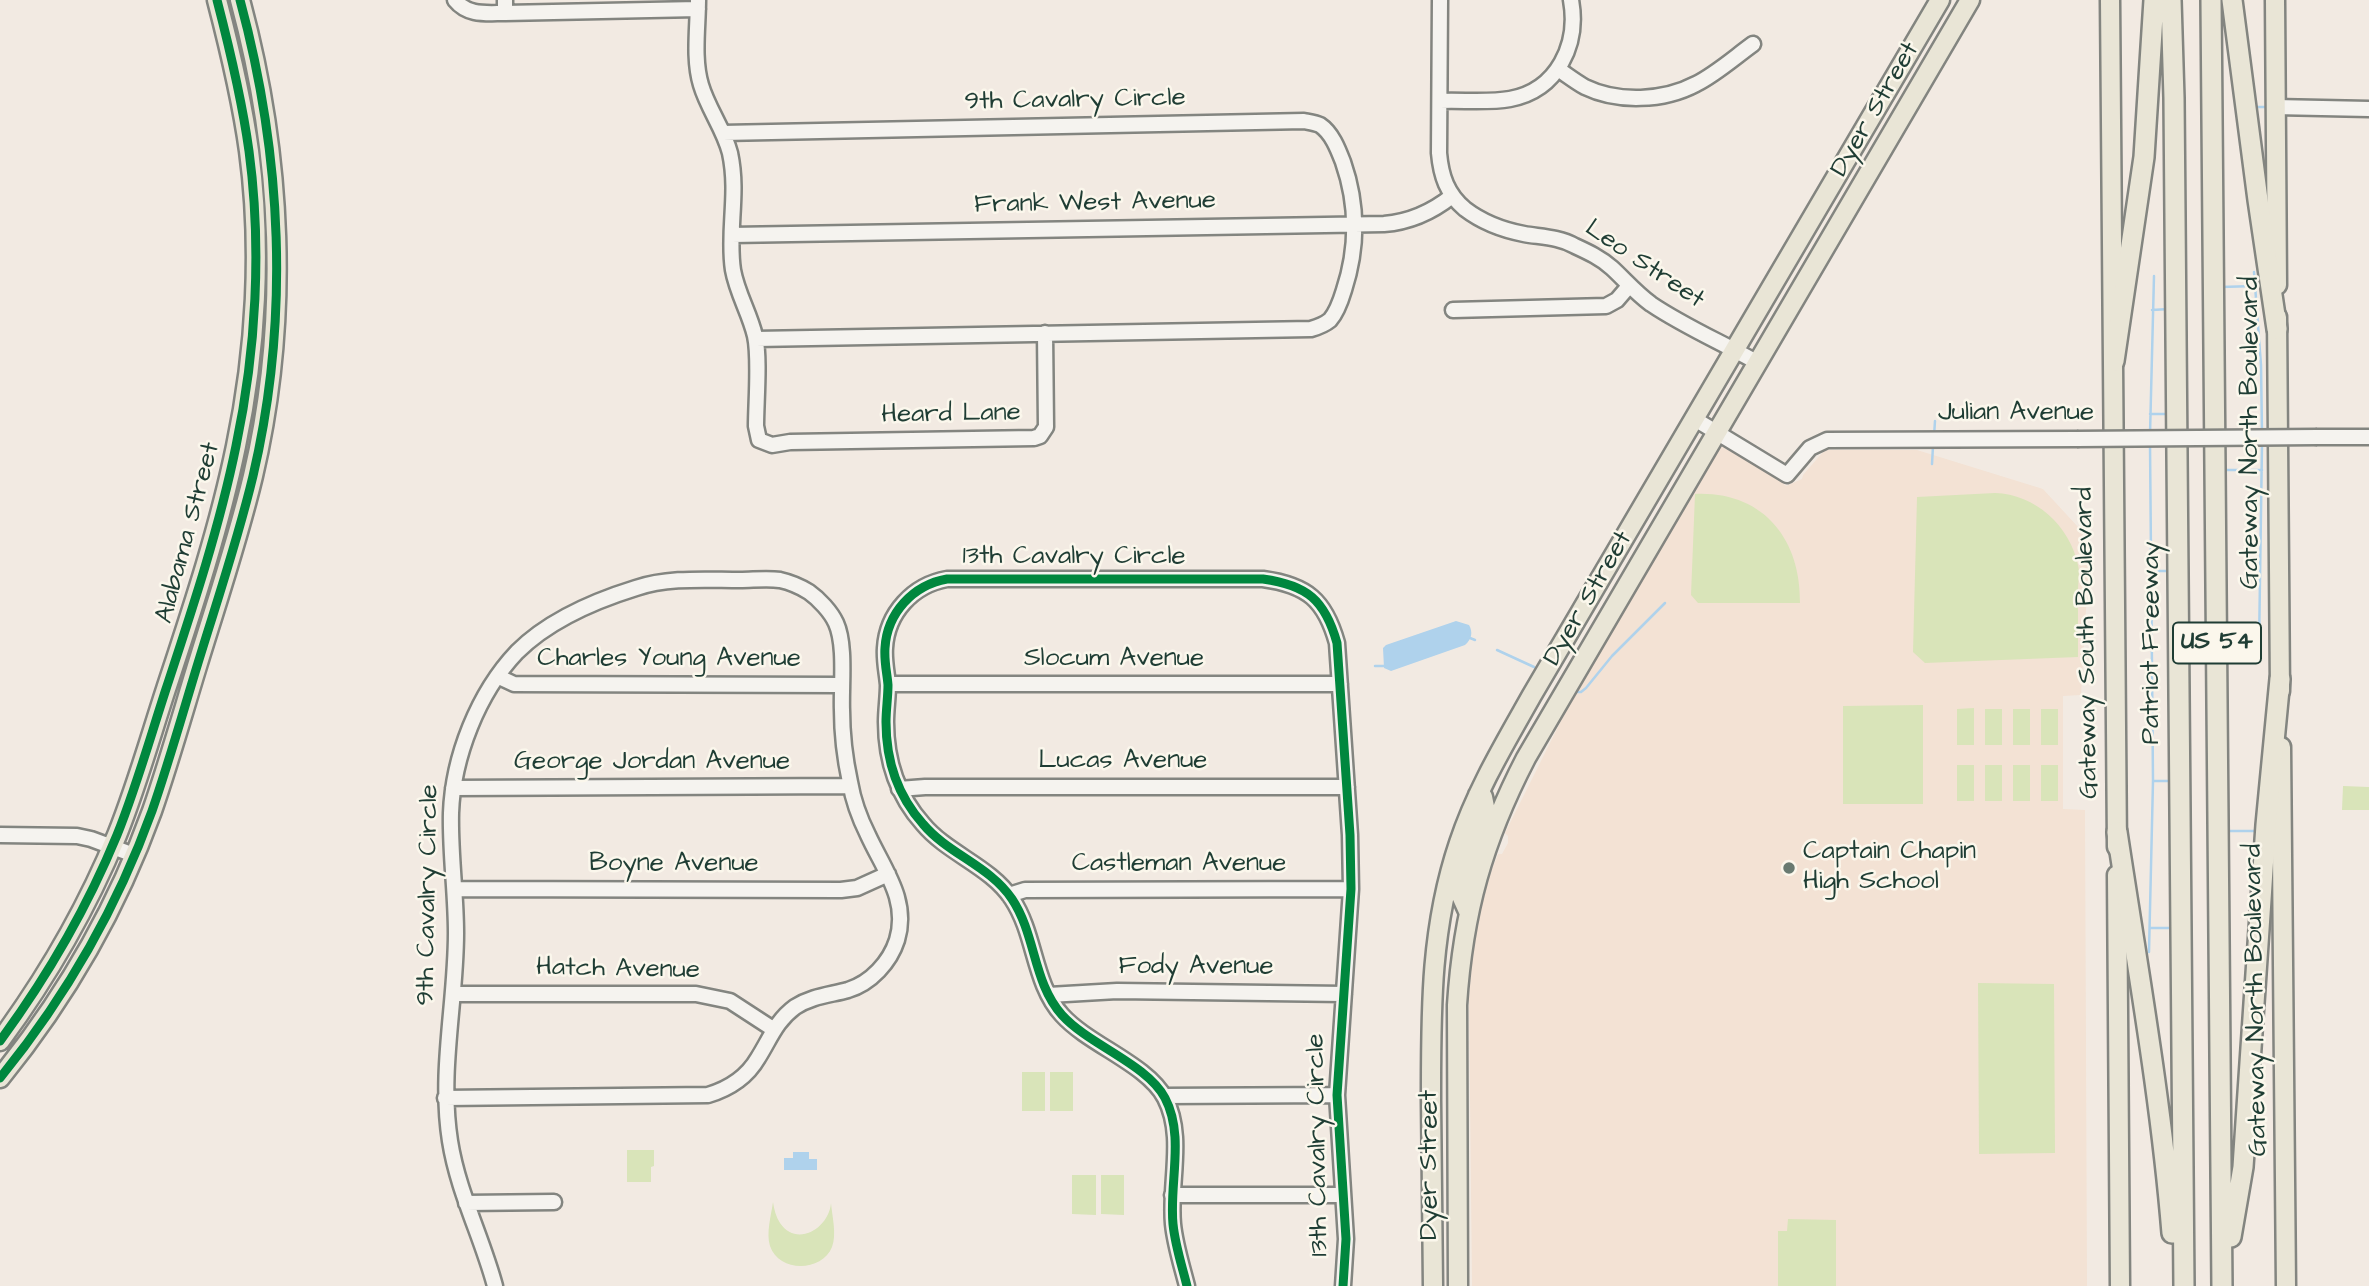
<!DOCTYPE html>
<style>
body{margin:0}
canvas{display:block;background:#f2eae2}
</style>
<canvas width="2369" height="1286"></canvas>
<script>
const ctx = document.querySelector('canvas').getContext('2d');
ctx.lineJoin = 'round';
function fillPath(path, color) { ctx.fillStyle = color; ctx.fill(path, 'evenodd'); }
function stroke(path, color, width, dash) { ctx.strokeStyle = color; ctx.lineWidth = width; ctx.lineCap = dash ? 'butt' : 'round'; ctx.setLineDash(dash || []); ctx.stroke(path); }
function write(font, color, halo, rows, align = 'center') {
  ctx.font = font + ' "Architects Daughter",sans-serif'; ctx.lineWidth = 5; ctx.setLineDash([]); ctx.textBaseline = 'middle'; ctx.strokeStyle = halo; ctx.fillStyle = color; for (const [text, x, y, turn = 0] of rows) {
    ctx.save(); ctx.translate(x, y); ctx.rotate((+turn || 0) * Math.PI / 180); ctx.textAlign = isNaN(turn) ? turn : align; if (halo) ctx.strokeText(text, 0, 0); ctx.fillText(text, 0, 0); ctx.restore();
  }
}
const built = new Path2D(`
 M1721 446 1780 480 1786 486 1802 479 1803 475 1823 452 1828 450H1917L2043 489 2090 540 2081 695 2063 696V809L2085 810 2087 1286H1472L1469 999 1473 947 1487 882 1498 854H1502L1508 843V836L1505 833 1569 705Z`);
const green = new Path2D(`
 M1995 493C2035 494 2070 526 2078 565 2080 573 2078 583 2078 592 2078 614 2078 635 2078 657L1925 663 1913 652 1917 497Z
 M1695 494C1762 491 1801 538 1800 603H1698L1691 595Z
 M1923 705V804H1843V706Z
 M1974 708V745H1957V709Z
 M1985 709H2002V745H1985Z
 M2013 709H2030V745H2013Z
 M2041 709H2058V745H2041Z
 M1957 765H1974V801H1957Z
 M1985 765H2002V801H1985Z
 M2013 765H2030V801H2013Z
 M2041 765H2058V801H2041Z
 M2343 786 2369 787V810H2342Z
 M1978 983 2054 984 2055 1153 1979 1154Z
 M1022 1072H1045V1111H1022Z
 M1050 1072H1073V1111H1050Z
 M627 1150H654V1166L651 1167V1182H627Z
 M1072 1175H1096V1215L1072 1214Z
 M1101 1175H1124V1215L1101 1214Z
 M773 1202C774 1209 776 1217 780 1223 797 1248 829 1228 831 1203 832 1216 837 1234 832 1247 822 1272 779 1273 770 1246 766 1233 771 1216 773 1202Z
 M1788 1219 1836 1220V1286H1778V1231H1787Z`);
const water = new Path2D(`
 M1456 621 1469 625C1473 632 1472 639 1465 645L1391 671 1384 668 1383 648 1386 645Z
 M793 1152H809V1159H817V1170H784V1158H793Z`);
const stream = new Path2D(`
 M2253 107H2267
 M2254 272 2261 365 2262 433
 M2221 287 2255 286
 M2152 310 2169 309
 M2150 414H2170
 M2150 434 2154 276
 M1934 436 1935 421
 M1932 464 1933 446
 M2223 470H2262
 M2151 571H2171
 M1470 638 1475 640
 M2224 639 2259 640
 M2259 647 2262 444
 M1497 650 1534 667
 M1375 666H1384
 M1574 692H1581L1586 688 1612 656 1665 603
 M2153 781H2173
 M2226 831H2257
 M2150 928H2174
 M2149 952 2153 781 2150 444`);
const minor = new Path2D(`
 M455 0C468 16 486 13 505 13V0
 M698 0C698 27 693 59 701 85 708 109 724 129 730 153 739 195 727 231 733 270 737 293 750 314 755 336 760 358 756 402 756 426L759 440 772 445 790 442 1034 438 1040 436 1046 427 1045 333
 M1440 0 1439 153C1441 176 1447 194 1465 209 1482 222 1503 230 1524 234 1541 237 1559 237 1575 246 1588 252 1601 258 1612 268 1625 280 1636 293 1651 304 1685 327 1723 343 1758 363
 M505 13 698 9
 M1558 69C1567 75 1576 82 1585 87 1618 103 1664 101 1696 84 1716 74 1735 57 1753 44
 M1440 101C1463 100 1488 103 1510 99 1558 90 1579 44 1571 0
 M2275 107 2369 109
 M723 133 1304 121C1309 122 1316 123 1320 125 1332 133 1338 149 1343 162 1358 205 1358 247 1344 290 1341 300 1337 312 1330 320 1324 325 1318 327 1311 329L756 339
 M732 235 1384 224C1410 222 1432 212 1452 196
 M1453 310 1606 306 1617 300 1629 286
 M1693 418 1787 475 1810 448 1827 440 2077 439
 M2317 437H2369
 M499 677 514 684 841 685
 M888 684H1340
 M453 788 850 786
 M899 789 925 787H1347
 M0 835 77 836 91 839 134 855
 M456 889 841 890 857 888 888 874
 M1009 895 1025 890 1351 889
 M454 994H696L730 1001 773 1029
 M1049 995 1117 991 1344 994
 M1164 1096 1337 1095
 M445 1098 708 1095C728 1089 747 1077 758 1058 770 1039 776 1021 795 1007 812 996 830 995 848 990 871 983 890 962 897 940 909 900 884 870 868 835 860 819 853 800 850 782 845 759 842 734 842 710 841 686 846 645 836 623 831 612 819 599 809 592 801 587 789 582 780 580 767 578 753 580 740 580 705 580 669 577 636 588 594 601 549 620 517 652 478 693 453 757 451 813 450 853 456 893 456 933 456 1003 439 1071 450 1141 458 1192 482 1237 495 1286
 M1172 1195H1342
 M466 1203 554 1202
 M1187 1286C1182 1266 1175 1245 1173 1224 1169 1183 1185 1136 1165 1098 1147 1064 1089 1045 1062 1015 1033 983 1036 935 1012 899 990 866 948 854 923 824 897 795 886 761 886 722 886 710 888 697 888 685 887 673 884 661 885 648 887 613 913 585 947 579H1263C1307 585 1325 600 1337 643L1350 835 1351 889 1337 1095 1346 1239 1343 1286`);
const major = new Path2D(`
 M2110 0 2117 847
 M2275 0 2277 285
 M2277 317 2280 691
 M2281 747 2286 1286
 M2117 875 2120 1286
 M1468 911 1459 891 1485 807 1483 797 1478 795
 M0 1041C47 977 87 908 117 835 136 788 150 738 166 689 192 610 219 529 236 446 256 351 262 248 249 151 242 100 230 50 217 0
 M0 1078C65 998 117 908 152 811 169 762 183 712 198 663 217 601 238 539 253 476 290 318 282 155 240 0
 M1433 1286C1432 1224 1432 1162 1431 1100 1431 1011 1430 929 1459 843 1476 791 1505 743 1532 695L1940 0
 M1458 1286 1457 1005C1463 912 1483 841 1526 758L1970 0`);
const highway = new Path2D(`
 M2171 0 2174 98 2184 1286
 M2211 0 2222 1286
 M2232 0 2258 200 2277 329
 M2114 361 2144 157 2154 0
 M2117 832C2137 965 2161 1098 2172 1233
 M2231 1237 2243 1167 2266 825 2280 679`);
const minorBridge = new Path2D(`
 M2077 439 2317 437`);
const cycleway = new Path2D(`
 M0 1041C47 977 87 908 117 835 136 788 150 738 166 689 192 610 219 529 236 446 256 351 262 248 249 151 242 100 230 50 217 0
 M0 1078C65 998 117 908 152 811 169 762 183 712 198 663 217 601 238 539 253 476 290 318 282 155 240 0
 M1187 1286C1182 1266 1175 1245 1173 1224 1169 1183 1185 1136 1165 1098 1147 1064 1089 1045 1062 1015 1033 983 1036 935 1012 899 990 866 948 854 923 824 897 795 886 761 886 722 886 710 888 697 888 685 887 673 884 661 885 648 887 613 913 585 947 579H1263C1307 585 1325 600 1337 643L1350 835 1351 889 1337 1095 1346 1239 1343 1286`);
const markers = [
 [1789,868,7,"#697a71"]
];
const shields = [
 [2217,643,88]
];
const shieldNames = [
 ["US 54",2217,643]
];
const streetNames = [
 ["9th Cavalry Circle",1075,101,-1],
 ["Dyer Street",1876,110,-60],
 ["Frank West Avenue",1095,204,-1],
 ["Leo Street",1644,265,34],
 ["Julian Avenue",2016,414],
 ["Heard Lane",951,415,-1],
 ["Gateway North Boulevard",2252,433,-90],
 ["Alabama Street",189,533,-75],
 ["13th Cavalry Circle",1074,558],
 ["Dyer Street",1589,599,-60],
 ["Gateway South Boulevard",2088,643,-91],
 ["Patriot Freeway",2153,643,-90],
 ["Charles Young Avenue",669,660],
 ["Slocum Avenue",1114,660],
 ["Lucas Avenue",1123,762],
 ["George Jordan Avenue",652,763],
 ["Boyne Avenue",674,865],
 ["Castleman Avenue",1179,865],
 ["9th Cavalry Circle",429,895,-89],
 ["Fody Avenue",1196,968],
 ["Hatch Avenue",618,970,1],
 ["Gateway North Boulevard",2257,1000,-91],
 ["13th Cavalry Circle",1319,1145,-91],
 ["Dyer Street",1431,1165,-90]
];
const poiNames = [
 ["Captain Chapin",1803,853],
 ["High School",1803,883]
];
fillPath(built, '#f3e2d4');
fillPath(green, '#d9e4b9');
fillPath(water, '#afd2ec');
stroke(stream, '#afd2ec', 2.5);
stroke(minor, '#838580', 19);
stroke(major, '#838580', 23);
stroke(highway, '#838580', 24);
stroke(minor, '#f5f3ef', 14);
stroke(major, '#e9e5d6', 18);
stroke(highway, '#e9e5d6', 19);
stroke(minorBridge, '#838580', 19, []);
stroke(minorBridge, '#f5f3ef', 14);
stroke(cycleway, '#00873e', 9);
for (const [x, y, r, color] of markers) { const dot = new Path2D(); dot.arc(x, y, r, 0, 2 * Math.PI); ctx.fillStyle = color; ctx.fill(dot); stroke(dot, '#fbf7ec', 2.5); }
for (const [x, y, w] of shields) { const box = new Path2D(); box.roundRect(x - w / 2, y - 20.5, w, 41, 5); ctx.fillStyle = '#fbf7ec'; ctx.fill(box); stroke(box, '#1f3d34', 2); }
write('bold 24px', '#1f3d34', null, shieldNames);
write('26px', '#1f3d34', '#fbf7ec', streetNames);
write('26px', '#1f3d34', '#fbf7ec', poiNames, 'left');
</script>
